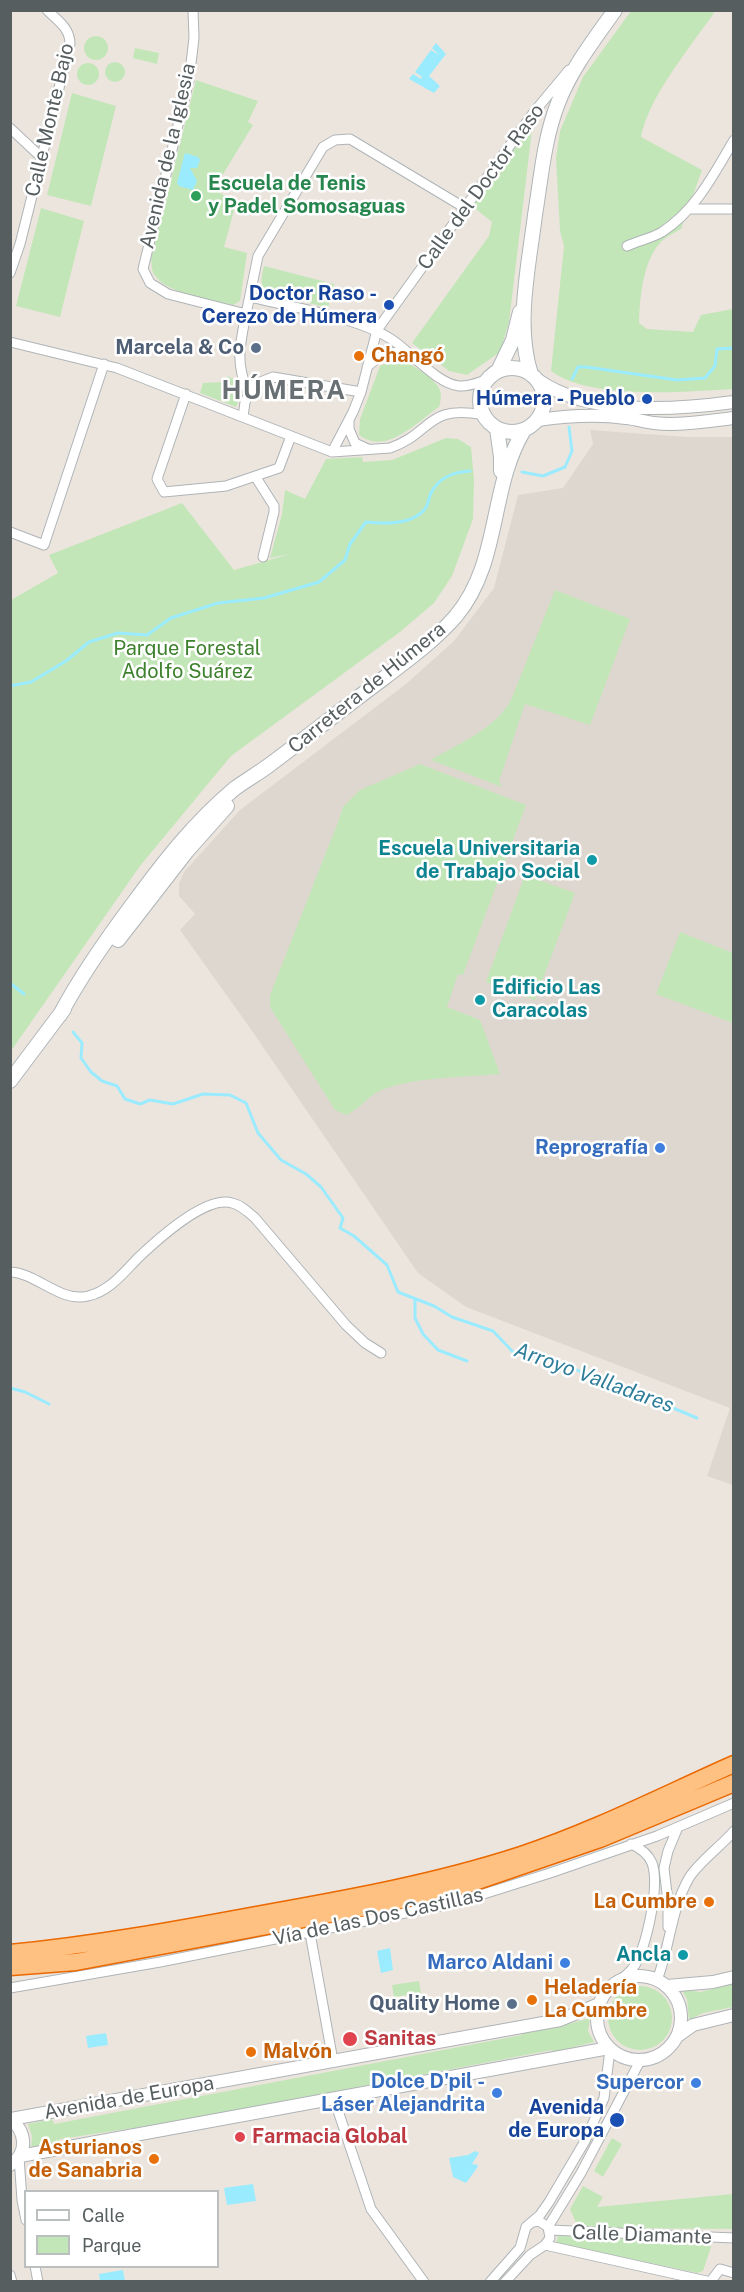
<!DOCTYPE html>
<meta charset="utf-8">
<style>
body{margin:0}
#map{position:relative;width:744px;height:2292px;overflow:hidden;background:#ece5de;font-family:"Public Sans",sans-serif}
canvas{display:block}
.frame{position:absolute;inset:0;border:12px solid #575e60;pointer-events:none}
.legend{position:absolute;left:24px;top:2190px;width:195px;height:78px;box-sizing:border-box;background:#fff;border:2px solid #bcbfbf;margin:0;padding:8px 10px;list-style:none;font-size:18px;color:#575e60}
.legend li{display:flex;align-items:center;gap:12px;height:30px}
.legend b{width:30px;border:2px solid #bcbfbf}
</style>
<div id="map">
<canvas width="744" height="2292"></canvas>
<div class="frame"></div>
<ul class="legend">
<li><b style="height:8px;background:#fff"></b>Calle</li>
<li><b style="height:16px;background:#c3e6b8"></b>Parque</li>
</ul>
</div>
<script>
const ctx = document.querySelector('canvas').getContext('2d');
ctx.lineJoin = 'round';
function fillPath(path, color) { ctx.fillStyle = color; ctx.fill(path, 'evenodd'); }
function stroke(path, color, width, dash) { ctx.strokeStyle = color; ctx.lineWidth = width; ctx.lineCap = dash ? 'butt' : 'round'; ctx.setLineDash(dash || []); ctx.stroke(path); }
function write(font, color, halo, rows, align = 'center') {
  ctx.font = font + ' "Public Sans",sans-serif'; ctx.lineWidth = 5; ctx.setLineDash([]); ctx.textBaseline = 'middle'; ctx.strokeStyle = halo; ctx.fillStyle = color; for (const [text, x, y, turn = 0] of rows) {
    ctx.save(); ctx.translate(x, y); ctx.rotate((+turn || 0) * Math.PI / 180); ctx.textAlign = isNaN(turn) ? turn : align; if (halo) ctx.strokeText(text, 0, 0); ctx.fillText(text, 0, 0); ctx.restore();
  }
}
const education = new Path2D(`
 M590 430 687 437H733V1485L707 1476 730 1408 466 1307 418 1273 250 1028 180 930 195 914 179 896V883L184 872 240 810 406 684 454 641 494 588 518 495 563 488 593 444Z`);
const green = new Path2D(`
 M631 11H712L714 13C691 46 648 98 641 137L702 170 681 229C676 232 669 235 664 239 643 257 640 296 639 323L647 329 693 332 701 315 733 309V389C686 392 589 400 551 371L564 246 560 231 556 158 560 131 583 77Z
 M84 48a12 12 0 1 1 24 0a12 12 0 1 1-24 0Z
 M135 48 159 53 157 64 133 58Z
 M105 72a10 10 0 1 1 20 0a10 10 0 1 1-20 0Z
 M77 74a11 11 0 1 1 22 0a11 11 0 1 1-22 0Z
 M196 80 258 101 248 122 253 125 214 189 236 203 224 247 247 253 240 301 233 305C213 300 169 294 156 277 151 272 152 266 151 259Z
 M72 93 116 106 91 206 47 195Z
 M530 127 532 130 509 322 500 352 467 375 449 371 412 343 489 236 492 222 472 206Z
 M41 208 84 221 60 317 16 306Z
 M264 266 334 284 328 308 265 291C259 284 262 275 264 266Z
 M394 359C406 359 433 377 439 388 442 394 441 401 439 407 417 422 386 456 359 435L360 419 380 366Z
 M228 376 235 380C238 392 243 392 236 407L200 393 203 383 224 382Z
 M446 438 458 439 471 447 474 480 473 519 452 576 434 603 400 632 231 756 140 866 11 1051V600L58 573 49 555 182 503 234 570 290 554 270 558 282 514 285 490 305 499 326 459 362 457 363 462 392 460Z
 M555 590 630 619 590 725 525 704 499 781 502 787 431 760C459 743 494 730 511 700Z
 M420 764 526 805 463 975 458 974 447 1007 480 1020 500 1074C465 1077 417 1077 384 1089 369 1094 361 1109 346 1115L335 1110 270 1007V995L338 822 343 807 360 790Z
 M525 875 575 893 535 1000 486 982Z
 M680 932 733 953V1023L656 994Z
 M419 1981 421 1993 394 1997 392 1985Z
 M733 1984V2007L703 2013 689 2020 687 1999 681 1989 700 1992Z
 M608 2018a32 32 0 1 1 64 0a32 32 0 1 1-64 0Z
 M590 2018 588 2031 594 2042 562 2050 554 2054 552 2050 174 2122 60 2139V2144L31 2149 32 2136 28 2124 52 2119 54 2124 522 2035V2033L555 2028Z
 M612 2138 622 2144 603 2177 594 2171Z
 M583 2186 603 2197 597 2207 733 2194V2229L586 2228 576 2223 570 2209Z
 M558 2236 706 2241 711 2247 703 2271 697 2273 556 2243Z`);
const water = new Path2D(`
 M436 43 446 54 429 76 440 86 434 93 409 79 413 74 421 79 422 77 415 72 431 50 439 55 432 48Z
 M185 153 198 157 200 160 197 168H190L197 181 193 190 179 186 177 183Z
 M390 1948 393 1970 381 1973 377 1951Z
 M106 2033 108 2045 88 2048 86 2036Z
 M475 2151 479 2153 472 2164 478 2165 477 2168 466 2183 453 2177 449 2158 468 2155Z
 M253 2184 256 2201 227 2205 224 2188Z
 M123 2270 125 2281H100L99 2274Z`);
const stream = new Path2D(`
 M572 379 578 367H586L677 380 705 378 715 366 717 349 734 348
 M522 472 543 476 565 467 572 451 569 427
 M10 686 31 682 66 661 89 642 118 633 147 635 171 618 218 603 264 598 319 582 345 560 350 544 366 522C384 524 411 525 424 510 429 505 428 499 431 493 439 477 453 472 470 471
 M10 983 24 994
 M73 1032 82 1043 81 1058 91 1072 102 1081 117 1086 125 1099 140 1104 150 1100 173 1104 203 1094 230 1095 246 1103 258 1133 281 1160 306 1174 321 1187 343 1218 340 1228 354 1236 387 1265 398 1292 434 1306 452 1317 493 1331 514 1353 529 1357 540 1355 560 1362 592 1377 635 1392 697 1418
 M415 1299V1318L423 1334 438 1350 467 1361
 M10 1388 25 1392 49 1404`);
const minor = new Path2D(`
 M193 10 194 38 189 80 143 269 150 283 168 294 246 314C240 345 235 362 248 392
 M10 128 42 158
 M690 209H734
 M627 246C638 241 652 238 662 232 696 210 714 174 734 140
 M10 273 20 244 70 44C70 28 58 21 47 10
 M250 297C290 307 357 317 391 339 410 351 437 384 459 386 468 387 477 383 486 380
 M246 314 258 256 323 147 335 140 350 139 465 208
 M10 342 117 368 332 452 390 448C433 433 426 404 483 415
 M367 367C381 354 391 349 410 355
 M186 394 157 479 164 492 226 486 279 468 291 436
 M243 417 245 402 253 385 273 377 361 392
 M349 421V429L355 443 368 449
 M332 452 353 412 361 392 377 330 534 112 569 70
 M255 476 274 506V512L263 557
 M10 532 44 545 104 364
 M10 1272C37 1273 60 1303 88 1296 110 1291 124 1272 139 1257 157 1240 206 1195 232 1203 241 1205 248 1212 255 1218L346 1325 365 1343 381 1353
 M668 1927V1902L664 1868 668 1851 678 1827
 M310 1933 333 2061
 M622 1979C627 1974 632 1970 635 1965 647 1944 660 1885 652 1863 648 1853 640 1848 631 1844
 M657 1980C670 1947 671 1909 689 1878 697 1864 722 1845 734 1831
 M10 1988 160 1962 455 1903 550 1873 657 1836 734 1803
 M334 2099 371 2209 424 2282
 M19 2157 22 2200 26 2220
 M548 2227 581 2173 640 2061
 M550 2230 734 2238
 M545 2245 711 2282
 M35 2266 38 2282
 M10 2275 12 2282
 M711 2281 720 2269 734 2273
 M490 2282 520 2248 526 2227 540 2215 549 2202 585 2141 604 2098 610 2050
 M505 2282 530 2255 545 2245 550 2238 548 2227 539 2221 533 2222`);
const tertiary = new Path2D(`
 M538 380C589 416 674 410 734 402
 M538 420C566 416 598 414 626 418 636 419 645 422 654 423 680 426 708 421 734 418
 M597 2018a42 42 0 1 1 84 0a42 42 0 1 1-84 0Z
 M667 1986 713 1982 734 1977
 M679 2035 693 2025 734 2015
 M10 2119C26 2131 29 2153 10 2165
 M11 2119 560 2020 599 2004
 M20 2156 609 2048`);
const secondary = new Path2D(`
 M480 400a32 32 0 1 1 64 0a32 32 0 1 1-64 0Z
 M499 369 513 340 520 312
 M531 374C515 326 529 264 535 215 541 178 544 139 558 103 571 69 594 40 615 10
 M497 429 501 457V471
 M118 940 187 851 227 806
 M60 1015C81 975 108 937 135 901 165 860 195 822 234 789 245 781 257 774 268 766 307 737 345 707 384 678 409 659 435 640 456 616 501 562 489 488 524 430
 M10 1081 64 1009`);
const motorway = new Path2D(`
 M10 1953C93 1945 175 1930 256 1915 346 1899 435 1883 521 1855 594 1831 664 1795 734 1764
 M10 1967 76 1962 384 1904 466 1885 600 1839 734 1783`);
const markers = [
 [196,196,6,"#2e9e5b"],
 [389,305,6,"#1a4fb4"],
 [256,348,6,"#5c6f8a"],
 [359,356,6,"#e8710a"],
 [647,399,6,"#1a4fb4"],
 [592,860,6,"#0f9aa8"],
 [480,1000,6,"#0f9aa8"],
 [660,1148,6,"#3f7fe0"],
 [709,1902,6,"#e8710a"],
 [683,1955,6,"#0f9aa8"],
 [565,1963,6,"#3f7fe0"],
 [532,2000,6,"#e8710a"],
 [512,2004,6,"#5c6f8a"],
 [350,2039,8,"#e0444e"],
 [251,2052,6,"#e8710a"],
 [696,2083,6,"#3f7fe0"],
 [497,2093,6,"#3f7fe0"],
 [617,2120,8,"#1a4fb4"],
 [240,2137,6,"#e0444e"],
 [154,2159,6,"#e8710a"]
];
const streetNames = [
 ["Calle Monte Bajo",50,120,-77],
 ["Avenida de la Iglesia",168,156,-77],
 ["Calle del Doctor Raso",481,187,-54],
 ["Carretera de Húmera",367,688,-39],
 ["Vía de las Dos Castillas",378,1917,-12],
 ["Avenida de Europa",129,2098,-10],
 ["Calle Diamante",642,2235,2]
];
const leisureNames = [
 ["Escuela de Tenis",208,184],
 ["y Padel Somosaguas",208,207]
];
const transitNames = [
 ["Doctor Raso -",377,294],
 ["Cerezo de Húmera",377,317],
 ["Húmera - Pueblo",635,399],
 ["Avenida",604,2108],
 ["de Europa",604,2131]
];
const serviceNames = [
 ["Marcela & Co",244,348],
 ["Quality Home",500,2004]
];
const foodNames = [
 ["Changó",371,356],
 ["La Cumbre",697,1902,"right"],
 ["Heladería",544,1988],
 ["La Cumbre",544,2011],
 ["Malvón",263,2052],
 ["Asturianos",142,2148,"right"],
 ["de Sanabria",142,2171,"right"]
];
const parkNames = [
 ["Parque Forestal",187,649],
 ["Adolfo Suárez",187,672]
];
const cultureNames = [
 ["Escuela Universitaria",580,849],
 ["de Trabajo Social",580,872],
 ["Edificio Las",492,988,"left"],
 ["Caracolas",492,1011,"left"],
 ["Ancla",671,1955]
];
const shopNames = [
 ["Reprografía",648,1148],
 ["Marco Aldani",553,1963],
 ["Dolce D'pil -",485,2082],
 ["Láser Alejandrita",485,2105],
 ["Supercor",684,2083]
];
const healthNames = [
 ["Sanitas",364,2039],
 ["Farmacia Global",252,2137]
];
const waterNames = [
 ["Arroyo Valladares",594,1378,20]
];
const districtNames = [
 ["HÚMERA",284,391]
];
fillPath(education, '#ded7cf');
fillPath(green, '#c3e6b8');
fillPath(water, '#9bebff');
stroke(stream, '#9bebff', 3);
stroke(minor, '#afb4b7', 11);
stroke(tertiary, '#afb4b7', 14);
stroke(secondary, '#aeb5b8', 16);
stroke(motorway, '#ea6800', 19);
stroke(minor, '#fff', 9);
stroke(tertiary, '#fff', 12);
stroke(secondary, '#fff', 14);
stroke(motorway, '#ffc182', 16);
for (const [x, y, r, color] of markers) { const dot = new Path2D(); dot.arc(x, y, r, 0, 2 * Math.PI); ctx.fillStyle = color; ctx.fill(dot); stroke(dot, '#fff', 2); }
write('20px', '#575e60', '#fff', streetNames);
write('bold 20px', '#27864d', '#fff', leisureNames, 'left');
write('bold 20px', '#164399', '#fff', transitNames, 'right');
write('bold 20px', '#4e5e75', '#fff', serviceNames, 'right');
write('bold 20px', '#c56008', '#fff', foodNames, 'left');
write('20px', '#3e812e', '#fff', parkNames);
write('bold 20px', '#0d838f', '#fff', cultureNames, 'right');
write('bold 20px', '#366cbe', '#fff', shopNames, 'right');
write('bold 20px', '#be3a42', '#fff', healthNames, 'left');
write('italic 21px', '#2e7d9b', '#fff', waterNames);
ctx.letterSpacing = '1.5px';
write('bold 26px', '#687073', '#fff', districtNames);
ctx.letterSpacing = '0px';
</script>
